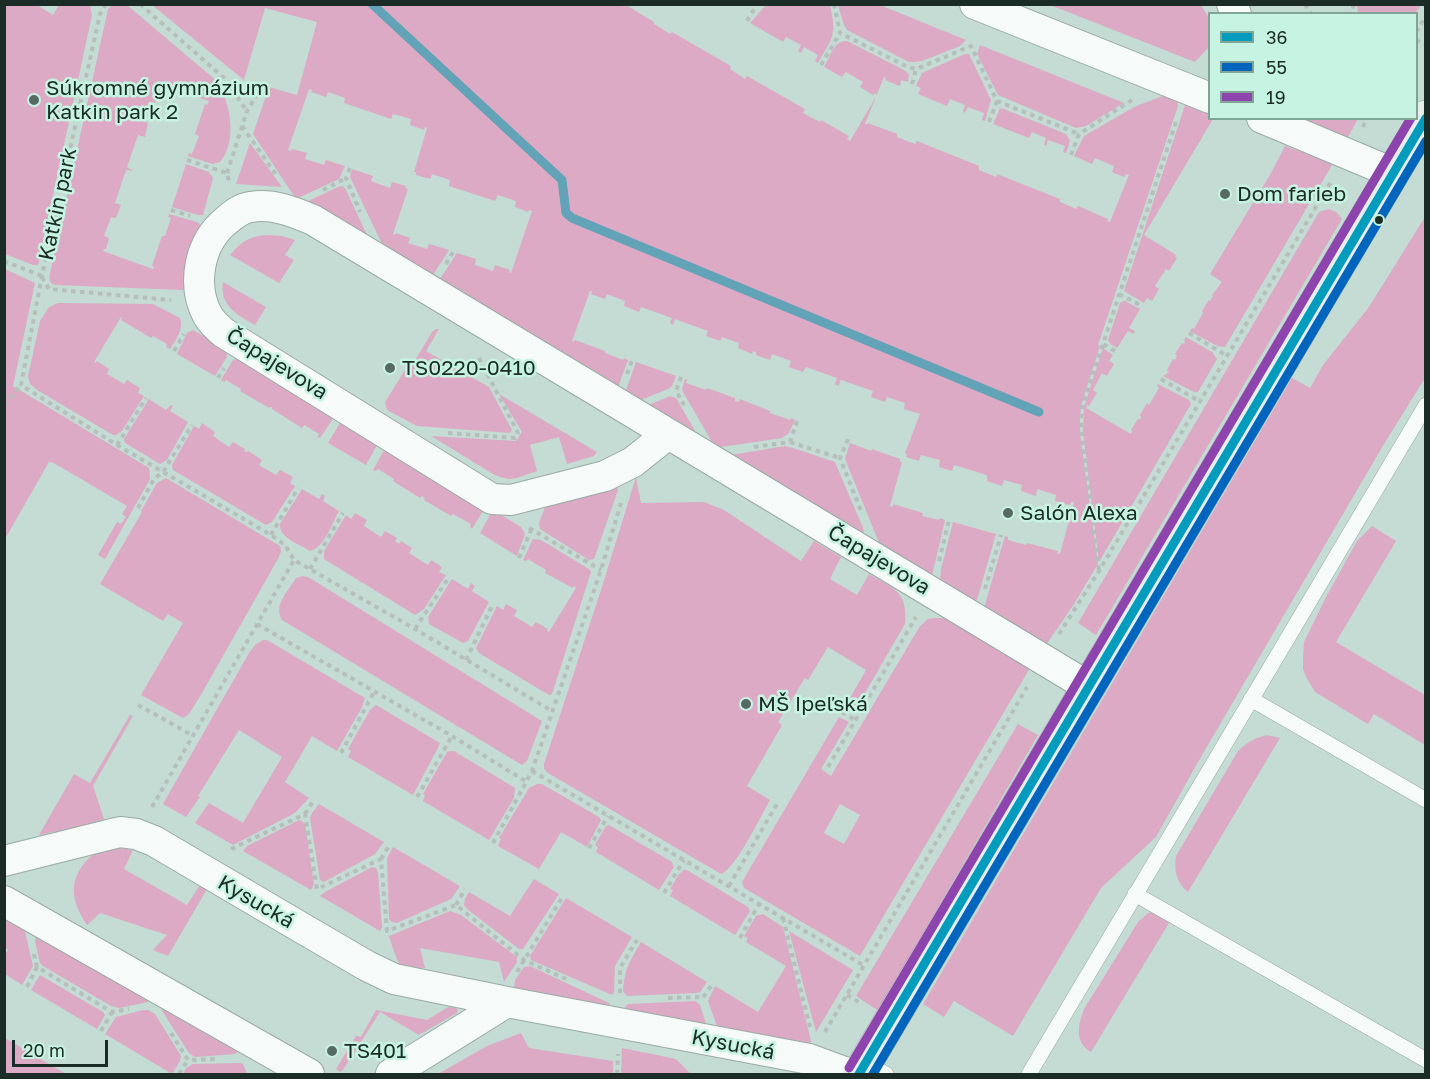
<!DOCTYPE html>
<meta charset="utf-8">
<style>
body{margin:0}
#map{position:relative;width:1430px;height:1079px;overflow:hidden;background:#c4dcd3;font-family:"Golos Text",sans-serif}
canvas{display:block}
.frame{position:absolute;inset:0;border:6px solid #1b2c26;pointer-events:none}
.legend{position:absolute;left:1208px;top:12px;width:210px;height:108px;box-sizing:border-box;background:#c7f4e2;border:2px solid #82a497;margin:0;padding:8px 10px;list-style:none;font-size:18px;color:#1b2c26}
.legend li{display:flex;align-items:center;gap:12px;height:30px}
.legend b{width:30px;border:2px solid #82a497}
.scale{position:absolute;left:12px;top:1040px;width:96px;height:27px;box-sizing:border-box;border:3px solid #1b2c26;border-top:0;padding-left:8px;font-size:18px;line-height:21px;white-space:nowrap;color:#1b2c26;-webkit-text-stroke:4px #c7f4e2;paint-order:stroke}
</style>
<div id="map">
<canvas width="1430" height="1079"></canvas>
<div class="frame"></div>
<ul class="legend">
<li><b style="height:8px;background:#039cbd"></b>36</li>
<li><b style="height:8px;background:#0065bd"></b>55</li>
<li><b style="height:8px;background:#8e44ad"></b>19</li>
</ul>
<div class="scale">20 m</div>
</div>
<script>
const ctx = document.querySelector('canvas').getContext('2d');
ctx.lineJoin = 'round';
function fillPath(path, color) { ctx.fillStyle = color; ctx.fill(path, 'evenodd'); }
function stroke(path, color, width, dash) { ctx.strokeStyle = color; ctx.lineWidth = width; ctx.lineCap = dash ? 'butt' : 'round'; ctx.setLineDash(dash || []); ctx.stroke(path); }
function write(font, color, halo, rows, align = 'center') {
  ctx.font = font + ' "Golos Text",sans-serif'; ctx.lineWidth = 5; ctx.setLineDash([]); ctx.textBaseline = 'middle'; ctx.strokeStyle = halo; ctx.fillStyle = color; for (const [text, x, y, turn = 0] of rows) {
    ctx.save(); ctx.translate(x, y); ctx.rotate((+turn || 0) * Math.PI / 180); ctx.textAlign = isNaN(turn) ? turn : align; if (halo) ctx.strokeText(text, 0, 0); ctx.fillText(text, 0, 0); ctx.restore();
  }
}
const green = new Path2D(`
 M621 4 624 7 626 5 654 22V24L670 34 672 32 731 66 730 69 745 79 747 76 805 109 803 113 820 122 821 120 849 136 847 139 850 141 877 95 875 93 873 95 860 87 863 82 846 72 842 77 824 67C830 57 834 40 847 41L904 70 909 74 908 82 901 80 900 86 885 80 886 78 884 77 865 124H867L868 123 897 134V137L915 144 917 141 979 166V170L996 177 997 174 1060 199V202L1076 209 1078 206 1108 219 1107 221 1110 222 1129 175 1126 174 1124 177 1112 172 1114 166 1095 158 1092 164 1074 156 1084 136 1134 107 1168 94 1177 98 1178 106 1098 345 1100 346 1081 406 1080 418V433L1098 564 1074 604 1046 645 984 608 1005 536 1008 537V540L1026 545 1027 543 1058 551 1057 553 1060 554 1074 502H1071L1070 505 1055 501 1056 495 1037 489 1036 496 1021 491 1022 485 1004 480 1002 486 987 481V475L954 465 952 471 939 467 940 460 921 455 919 461 906 457 907 454 905 453 920 414 904 409 905 403 887 397 885 402 871 397 873 391 841 380 838 386 835 384 837 378 806 367 803 372 789 367 791 361 772 354 770 360 756 355V352L753 351 752 354 738 348 739 343 722 337 720 341 706 336 708 331 675 319 673 325 670 323 672 318 641 307 639 312 624 306 625 301 607 294 605 299 591 294 592 291H590L572 341 573 342 575 340 605 351V353L623 360 624 358 628 360 618 387 440 279 457 253 476 259 475 265 493 271 495 265 510 270 509 272 511 273 532 211 529 210 528 212 515 207 516 201 498 195 495 201 449 186 450 180 432 174 430 179 416 175V172H414L427 128 425 127 424 130 410 125 411 119 393 114 391 119 344 103 345 98 328 92 326 97 311 92 312 90 309 89 288 150 291 151 292 149 307 153 305 159 324 165 326 160 345 166 339 179 296 199 253 134 269 87 297 95 317 22 265 8 244 80 152 5Z
 M4 5H37L53 15 59 5H90L92 15 38 265H33L5 254Z
 M112 5H127L218 82C230 104 238 140 220 162L212 164 188 156 189 153 192 154 199 136 195 134 205 104 207 105 209 101 159 85 158 88 160 90 155 103 149 102 143 121 148 123 145 137 138 135 127 167 133 171 126 170 115 203 121 205 116 218 111 217 104 236 109 238 106 249H104L103 251 153 269 154 267 152 266 162 236H165L171 218 168 217 169 214 197 222 201 225 187 287 183 290 55 285 51 283 49 278 108 9Z
 M830 5C837 36 833 36 818 63L815 61 818 55 804 47 801 53 798 51 801 45 786 37 783 42 750 23 766 5Z
 M838 5H880L966 40 960 46 922 61 914 62H909L847 30 844 25Z
 M1050 5H1201L1209 18V47L1195 62Z
 M1357 5V4L1421 5 1415 14 1358 13Z
 M980 45 1124 103 1086 126 1076 128 998 95 977 54Z
 M965 54H969L991 100 985 121 982 120 984 113 968 107 965 113 963 111 965 105 950 99 947 106 918 94 921 88 916 86 922 73Z
 M1186 102 1209 113 1210 118 1213 119 1144 235 1176 255 1175 257 1177 258 1169 271 1166 269 1155 286 1159 289 1152 301 1147 298 1144 303 1124 291Z
 M1000 108 1004 109 1066 134 1070 141 1066 153 1063 152 1065 146 1048 140 1046 146 1044 145 1046 138 1032 132 1029 138 993 124Z
 M1300 119H1358L1348 137H1345Z
 M250 143 282 187 236 184Z
 M1285 146 1325 160 1332 165 1225 347 1217 346 1190 331 1192 328 1194 329 1203 313 1202 311 1209 300 1210 301 1213 296 1212 295 1222 282 1210 274 1271 173Z
 M186 164 209 172 213 178 203 215H198L172 207Z
 M352 169 373 176 371 181 390 188 392 182 406 186 405 188 408 189 393 234 395 235 396 233 410 238 408 243 427 249 429 244 449 250 433 275 385 250 350 177Z
 M343 186 346 190 368 237 306 202 338 187Z
 M1329 209 1336 212 1342 219 1096 635 1078 623 1319 212Z
 M1425 212V378L1384 444 1198 762 1156 837 1101 888 1013 1036 954 1001 944 1017 923 1004 1292 378 1310 388 1323 365 1369 307 1425 217Z
 M268 235 282 236 295 240 285 255 294 260 279 283 230 255C242 241 250 236 268 235Z
 M5 269 35 283 13 386 149 468 150 479 105 559 98 555 117 522 121 524 126 517 122 514 127 506 52 462H49L5 539Z
 M223 282 266 307 255 325C237 315 219 305 223 282Z
 M1125 301 1140 309 1129 328 1135 331 1133 334 1128 331 1117 348 1110 344 1108 340 1120 303 1121 302Z
 M58 303 153 304 180 318C184 330 176 339 170 349L166 347 167 344 153 336 151 338 121 320 122 318 121 317 94 362 96 363 97 361 109 369 107 374 124 384 127 380 140 388 138 393 144 396 122 431 116 435H113L37 390 30 384 28 376 40 321 49 307Z
 M436 329H439L426 351 489 387 512 430 510 433 417 426 387 410 385 402 410 362 413 364 432 332Z
 M193 330 226 349 227 357 215 376 177 354 187 333Z
 M1186 337 1212 352 1217 359 1198 392H1194L1163 376 1169 372 1167 370 1173 359 1175 360 1177 356 1175 354 1182 343 1184 344 1185 341 1184 340Z
 M1103 348 1113 355 1109 361 1114 364 1107 376 1102 373 1093 390 1097 393 1089 406 1087 405 1086 408 1131 434 1132 431 1131 430 1138 419 1140 420 1141 417 1140 415 1147 403 1149 405 1159 388 1157 386 1158 384 1189 400 1191 404 1099 562 1083 432 1084 407Z
 M240 358 333 414V419L320 438 317 437 319 434 304 425 302 428 272 409V407H270L269 408 240 391 241 389 226 380 224 382 221 380 233 360Z
 M636 362 676 376 672 386 668 389 636 402 626 396V390Z
 M685 379H687L686 383 706 390 707 388 735 398V401L739 402 740 399 770 411V413L790 420 791 418 795 420 789 433 782 438 721 447 717 446 712 442 683 392 682 389Z
 M499 394 597 452 594 456 567 464 559 437 530 445 537 471 517 478 509 479 500 477 493 474 431 436 516 441 522 432Z
 M670 396 676 398 694 429 695 437 649 407 651 404Z
 M149 399 166 410 171 405 173 406 170 411 188 422 167 460 160 464 125 443 124 439Z
 M344 420 377 445 366 465 328 443 340 423Z
 M202 423 215 432 213 436 229 447 233 442 245 449 244 451 247 452 248 451 262 460 259 465 276 475 280 470 293 477 290 483 295 486 272 522 266 525 173 470 172 465 194 426 199 429Z
 M850 443 871 451 872 449 900 459V462H902L890 506 893 507V504L923 513 922 516 939 520 940 518 945 520 932 576 880 545 845 459Z
 M785 446 793 448 835 462 863 528 865 537 731 455Z
 M388 447 483 511 472 529 470 527 471 524 453 514 451 516 424 500 425 498 422 496 420 498 393 481 394 479 378 469 376 471 373 470 383 452Z
 M636 477 641 503 704 502 724 510 801 561 814 541 841 557 830 579 857 595 869 574C894 589 908 591 905 624L854 712 845 707 866 670 828 647 808 680 805 678 778 722 782 725 747 786 770 800C761 816 736 868 721 874L548 773 544 769V764L601 590Z
 M166 478 280 546 281 551 279 557 202 693 189 714 183 718 141 695 183 623 168 614 163 621 100 584 142 512 141 511 157 483Z
 M616 483 618 490 594 559 589 560 540 529 539 523 547 502Z
 M302 489 319 499 322 494 325 496 323 501 339 511C332 523 324 548 310 551 299 544 279 538 280 524Z
 M495 511 521 527 525 534 517 556 480 533 490 515Z
 M355 513 367 520 364 526 381 537 385 531 397 538 395 541 399 544 401 541 412 548 409 553 428 565 431 560 442 567 439 572 446 575 424 609 415 615 324 559V551L346 515 351 519Z
 M953 522 996 534 977 600 974 602 940 581 941 569Z
 M1372 526 1396 541 1336 642 1425 695V745L1374 714 1368 724 1315 692 1306 677 1303 669V659L1304 642 1325 599 1357 541Z
 M533 539 541 540 589 569 591 572 553 691 551 695H549L479 653 476 648 497 606 503 610 506 604 517 610 514 616 532 627 536 622 548 629 547 631 549 632 576 588 574 586 573 588 545 573 546 570 528 559 526 561 523 560Z
 M303 576 308 577 542 721 527 761 522 765 282 620C273 605 288 591 296 578Z
 M452 579 468 589 471 583 475 586 472 591 489 602 468 641 463 643 429 624 428 617Z
 M934 618H944L1030 668 860 956 744 888 742 882 839 717 849 722 821 769 831 776 920 626 928 619ZM840 804 860 815 844 844 824 833Z
 M263 640H267L365 698 362 707 337 751 312 736 285 782 309 798 295 813 233 845 195 823 209 803 243 823 282 757 239 730 198 796 200 797 186 817 163 804 249 653 255 645Z
 M376 705 440 743 438 748 413 795 348 757 351 751 348 749 370 710Z
 M130 715 133 716 93 786 104 819 87 825 39 835 74 774 90 783Z
 M1018 724 1038 735 882 1004 877 1010 856 996Z
 M1267 735 1280 738 1188 892C1176 882 1174 871 1176 856L1238 751C1247 742 1255 738 1267 735Z
 M450 751H454L515 788 514 798 489 840 423 801 425 795 423 794 447 752Z
 M537 784H542L599 817 601 820 587 847 561 832 539 869 498 846 501 839 499 838 529 788Z
 M319 804 384 842 375 854 324 882 320 880 310 818 312 813Z
 M299 820 302 821 305 824 314 884 311 890 243 851 247 846Z
 M609 825 672 862 674 867 659 890 596 852 598 847 595 845 606 826Z
 M112 847 133 850 124 869 187 905 200 885 207 889 168 956 153 950 167 935 100 913 87 925C72 902 67 882 87 860 95 852 101 849 112 847Z
 M393 847 460 886 451 899 397 923 392 922 389 919 387 858Z
 M372 867 376 868 378 872 382 928 380 931 320 896 325 892Z
 M684 870H687L748 907 750 911 735 935 670 896 673 890 670 889 679 874Z
 M534 879 559 894 523 949H519L467 909 464 905 465 899 469 892 510 916Z
 M566 898 632 937 615 966 614 993 612 995 531 960 530 956Z
 M450 911 461 915 517 957V962L504 982 499 962 420 948 425 968H401L394 952 389 936Z
 M1160 912 1172 918 1091 1052C1074 1042 1078 1025 1084 1009L1138 922 1148 913Z
 M763 914 783 927 811 1041 810 1043 796 1044 718 1029 708 1001 715 986 758 1012 786 966 746 942 748 938 744 936 756 916Z
 M5 915 24 927 33 966 22 985 5 974 4 956 8 950 5 947Z
 M789 931 853 970 816 1032Z
 M36 934 148 999V1002L119 1008 111 1006 43 966 40 963 35 941Z
 M641 942 707 982 700 992 697 993 627 996 623 991C625 967 629 963 641 942Z
 M530 966 609 1003 611 1008 514 989 515 980 524 967Z
 M40 975 103 1012 105 1015 97 1029 31 990Z
 M695 1001 700 1005 707 1027 623 1010 628 1004Z
 M162 1007 238 1051 235 1054 195 1057 189 1053 162 1011Z
 M448 1007 456 1008 458 1010 457 1013 419 1035 380 1012 343 1070 340 1072 336 1069 356 1036 361 1037 376 1010 427 1020Z
 M143 1010H148L155 1014 181 1056 180 1061 172 1074 105 1034 116 1017Z
 M521 1033 529 1048 613 1061V1074H438L487 1046Z
 M5 1038 66 1074H5Z
 M622 1048 676 1059 691 1074H621Z
 M241 1063 243 1064 247 1074H183L186 1068 193 1064Z`);
const stream = new Path2D(`
 M372 4 562 180 566 213 572 218 1039 412`);
const path = new Path2D(`
 M106 4 100 14 42 276 21 385 117 445 271 535 285 545 294 560 415 629 552 711
 M140 4 224 78 247 111
 M834 4 840 33 908 67 916 69 971 46 997 101 1079 134
 M1305 4 1311 14
 M1353 4 1354 14
 M747 21 756 6
 M1416 32 1426 16
 M1416 40 1426 45
 M821 65 840 33
 M912 84 916 69
 M989 122 997 101
 M242 126 277 176
 M1363 127 1367 118
 M1071 155 1079 134 1132 100
 M187 160 227 173 229 181
 M350 168 346 178 360 212
 M227 173 247 111 263 85
 M323 190 346 178
 M171 210 190 216
 M4 261 42 276
 M446 264 453 252
 M42 277 49 289 171 300
 M1119 294 1142 306
 M1189 333 1227 356
 M174 351 184 334
 M1115 351 1103 344 1177 119
 M627 374 632 360
 M681 377 676 391 684 405
 M218 378 224 368
 M1161 379 1199 401
 M4 405 21 385
 M448 433 515 438 518 433 479 358
 M848 439 840 458 862 513
 M790 442 840 458
 M117 445 146 398
 M754 447 790 442 797 421
 M138 508 154 479 163 472 192 425
 M529 528 601 570
 M271 535 298 488
 M519 558 532 528
 M939 561 949 520
 M310 569 343 513
 M1099 570 1083 446 1081 417 1082 407 1103 344
 M985 589 1001 535
 M257 624 452 736 527 782
 M415 629 449 577
 M1059 634 1099 571 1332 180
 M466 660 493 604
 M138 705 192 735
 M842 712 855 720
 M341 753 374 692
 M828 767 916 617
 M532 771 863 965
 M417 797 452 736
 M152 807 294 560
 M305 814 314 800
 M493 843 532 771 601 570 621 503
 M589 848 608 816
 M232 850 233 848 305 814 317 889 381 859 387 931 456 905 524 960 566 979
 M381 859 390 844
 M729 886 777 804
 M664 893 684 860
 M456 905 465 889
 M783 918 810 1027
 M740 938 759 904
 M34 954 37 967 112 1012 129 1009
 M517 972 563 896
 M27 987 37 967
 M620 993V968L637 940
 M847 995 862 1004
 M703 997 712 985
 M668 998 703 997
 M101 1031 112 1012
 M825 1032 1027 687
 M171 1033 188 1060 218 1059
 M179 1074 188 1060
 M617 1074 618 1054`);
const lane = new Path2D(`
 M1251 699 1426 800
 M1135 894 1426 1060
 M866 1063 886 1074
 M1029 1074 1426 405`);
const street = new Path2D(`
 M975 4 1210 98
 M1232 4 1236 14
 M1262 118 1393 173
 M668 434 633 462 605 476 511 500 492 499 224 333C218 328 212 323 208 316 191 285 199 242 227 220 234 214 241 208 251 207 272 203 294 212 313 220L1089 687
 M4 861 120 832 136 834 154 841 295 924 367 966 394 979 507 1002 391 1074
 M4 901 309 1074
 M507 1002 809 1059 850 1074`);
const secondary = new Path2D(`
 M859 1074 1426 117`);
const bus1 = new Path2D(`
 M859 1074 1426 118`);
const bus2 = new Path2D(`
 M873 1074 1426 141`);
const bus3 = new Path2D(`
 M849 1068 1411 118`);
const markers = [
 [34,100,6,"#566a63"],
 [1225,194,6,"#566a63"],
 [1379,220,5,"#1b2c26"],
 [390,368,6,"#566a63"],
 [1008,513,6,"#566a63"],
 [746,704,6,"#566a63"],
 [332,1051,6,"#566a63"]
];
const poiNames = [
 ["Súkromné gymnázium",46,88],
 ["Katkin park 2",46,112],
 ["Dom farieb",1237,194],
 ["TS0220-0410",402,368],
 ["Salón Alexa",1020,513],
 ["MŠ Ipeľská",758,704],
 ["TS401",344,1051]
];
const streetNames = [
 ["Katkin park",58,204,-78],
 ["Čapajevova",277,364,32],
 ["Čapajevova",879,560,31],
 ["Kysucká",256,902,30],
 ["Kysucká",733,1045,11]
];
fillPath(green, '#dcaac5');
stroke(stream, '#63a3b8', 9);
stroke(lane, '#98aba4', 16);
stroke(street, '#98aba4', 32);
stroke(secondary, '#98aba4', 34);
stroke(path, '#b6bfbc', 4, [4.5, 4.5]);
stroke(lane, '#f6faf8', 15);
stroke(street, '#f6faf8', 30);
stroke(secondary, '#e7eeec', 33);
stroke(bus1, '#039cbd', 9);
stroke(bus2, '#0065bd', 9);
stroke(bus3, '#8e44ad', 9);
for (const [x, y, r, color] of markers) { const dot = new Path2D(); dot.arc(x, y, r, 0, 2 * Math.PI); ctx.fillStyle = color; ctx.fill(dot); stroke(dot, '#c7f4e2', 2); }
write('21px', '#1b2c26', '#c7f4e2', poiNames, 'left');
write('21px', '#1b2c26', '#c7f4e2', streetNames);
</script>
